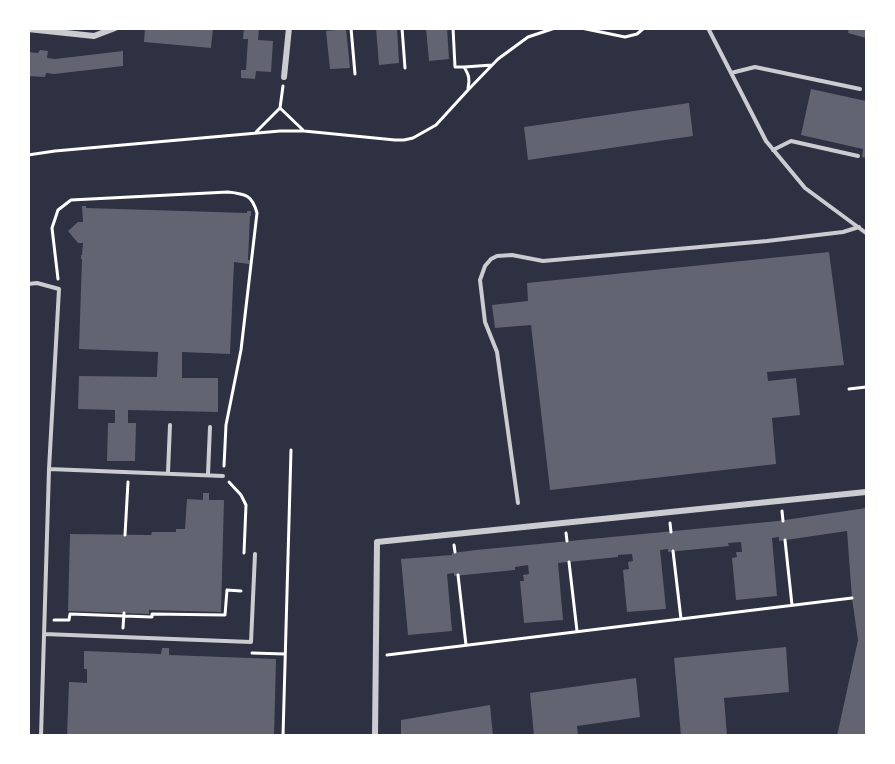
<!DOCTYPE html>
<style>
body{margin:0}
#map{position:relative;width:895px;height:764px;overflow:hidden;background:#2d3142;font-family:Commissioner,sans-serif}
canvas{display:block}
.frame{position:absolute;inset:0;border:30px solid #fff;pointer-events:none}
</style>
<div id="map">
<canvas width="895" height="764"></canvas>
<div class="frame"></div>
</div>
<script>
const ctx = document.querySelector('canvas').getContext('2d');
ctx.lineJoin = 'round';
function fillPath(path, color) { ctx.fillStyle = color; ctx.fill(path, 'evenodd'); }
function stroke(path, color, width, dash) { ctx.strokeStyle = color; ctx.lineWidth = width; ctx.lineCap = dash ? 'butt' : 'round'; ctx.setLineDash(dash || []); ctx.stroke(path); }
const building = new Path2D(`
 M145 28H213L211 48 144 42Z
 M244 28H259L258 40 273 41 271 72 256 71 255 79 241 78V70H246L248 39H243Z
 M376 28H397L399 63 379 65Z
 M426 28H447L449 59 429 61Z
 M849 28H866V38L848 33Z
 M346 29 350 68 330 69 326 31Z
 M40 50 48 51 47 58 55 59 123 51V66L54 74 46 73 45 77 28 76V52L38 53Z
 M811 89 866 101V158L862 157 863 149 801 135Z
 M689 103 693 136 528 160 524 127Z
 M82 206H86V208L247 213V211H251V216H250L248 260H250L249 264 234 262 230 354 182 352V378H218V412L128 410V423H136L135 461H107L108 423H115V410L78 409 79 376 157 377 158 352 79 349 82 259H81V255H82L83 243H78L68 231 78 222H83Z
 M829 252 844 365 767 372 768 381 796 378 800 415 772 418 776 464 550 490 531 325 495 328 492 305 528 301 527 283Z
 M203 493H209V500H224L221 612 149 610V614L68 611 70 534 151 535 152 532H176V529H185L187 499 203 500Z
 M866 508V736H837L858 640 852 598 847 531 779 541V537L772 538 777 596 736 600 732 558 737 557 736 552H742L741 542 728 543 729 546 668 552V549L660 550 666 609 627 612 623 570 629 569 628 562 633 561 632 554 618 555V557L558 563 563 620 524 623 520 581H524L523 575 529 574 528 565 515 567V570L454 576V573L447 574 452 631 408 635 401 559 452 555V553L476 550 778 521Z
 M786 647 789 692 724 698 727 736H681L674 658Z
 M162 648H169V655L276 659 274 736H67L69 682 87 683V669H84V651L161 654Z
 M636 678 640 717 577 726 578 736H534L530 693Z
 M490 705 493 736H401V720Z`);
const path = new Path2D(`
 M351 28 355 74
 M402 28 405 68
 M453 28 455 67H464C469 75 470 79 468 88
 M581 28 625 37 637 34 644 28
 M464 67 492 65
 M280 108 283 86
 M256 132 280 108 303 130
 M28 155 55 151 280 131H304L395 140H404L413 138 436 125 468 90 498 59 528 37 555 28
 M58 279 52 228 58 210 71 200 228 192C246 194 252 195 257 213L241 350 226 425 224 466
 M849 389 866 387
 M229 482 241 495 246 505 244 553
 M782 511 783 521
 M670 523 671 532
 M566 533 567 541
 M125 535 128 482
 M785 540 792 605
 M454 545 455 552
 M673 551 681 619
 M569 562 577 631
 M458 575 466 645
 M54 620H69L70 614 152 617V614L225 615 227 590 241 591
 M123 628 124 613
 M252 653 285 654
 M387 655 852 598
 M283 736 291 450`);
const service = new Path2D(`
 M708 28 766 141 805 188 866 233
 M731 73 755 67 860 89
 M773 150 791 141 858 156
 M28 284 37 283 59 289 49 469 41 736
 M49 469 223 476
 M168 472 170 425
 M208 474 210 427
 M518 503 497 352 485 322 480 280 485 266 491 259 497 256 512 255 543 261 767 241 843 232 859 227
 M44 634 251 642 255 554`);
const minor = new Path2D(`
 M28 29 94 36 115 28
 M284 77 289 28
 M375 736 377 542 866 492`);
fillPath(building, '#626471');
stroke(path, '#fff', 3);
stroke(service, '#caccd0', 4);
stroke(minor, '#caccd0', 6);
</script>
